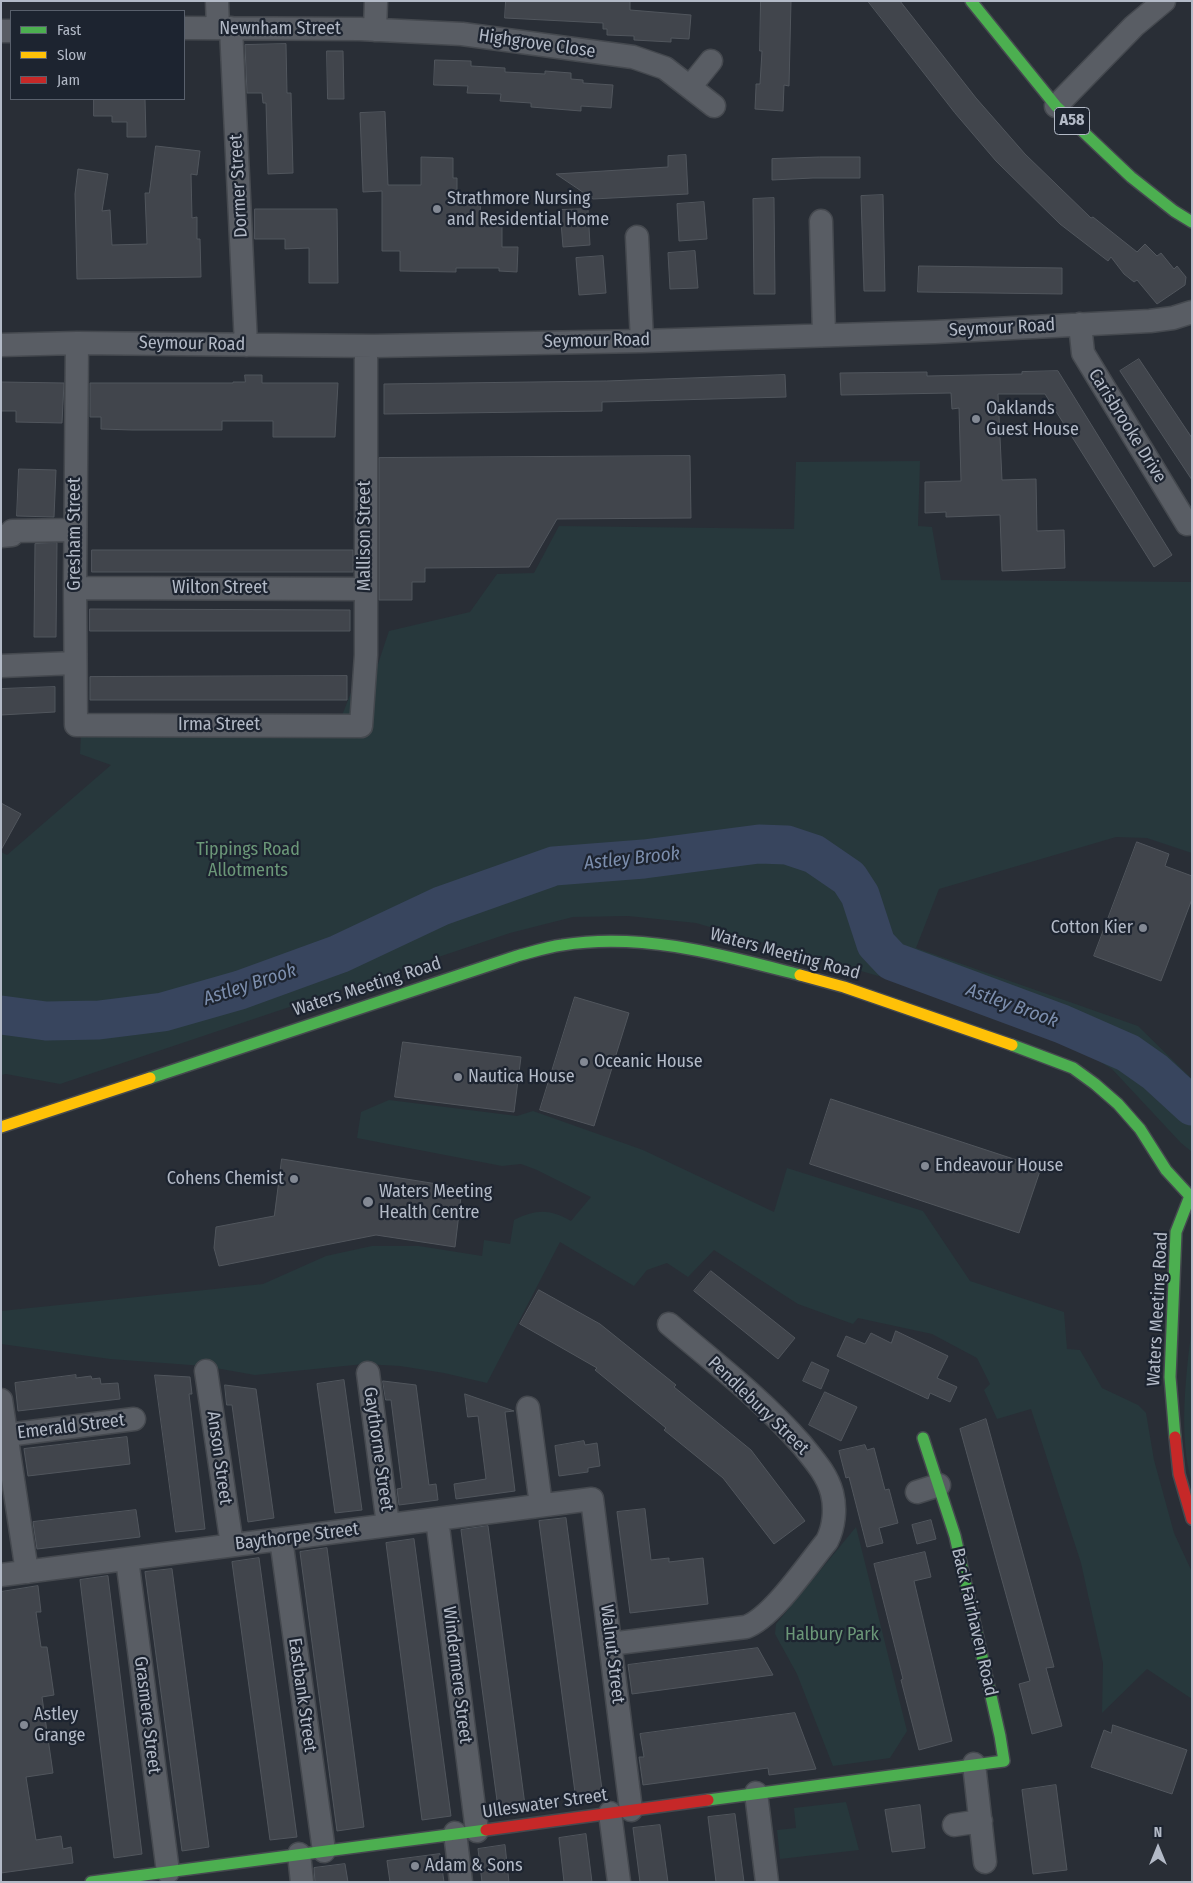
<!DOCTYPE html>
<style>
body{margin:0}
#map{position:relative;width:1193px;height:1883px;overflow:hidden;background:#292e36;font-family:"Fira Sans Condensed",sans-serif}
canvas{display:block}
.frame{position:absolute;inset:0;border:2px solid #b3bac7;pointer-events:none}
.legend{position:absolute;left:10px;top:10px;width:175px;height:90px;box-sizing:border-box;background:#1d2430;border:1px solid #59606c;margin:0;padding:6px 9px;list-style:none;font-size:15px;color:#b3bac7}
.legend li{display:flex;align-items:center;gap:10px;height:25px}
.legend b{width:25px;border:1px solid #59606c}
.north{position:absolute;left:1133px;top:1823px;width:50px;height:50px;-webkit-text-stroke:4px #1d2430;paint-order:stroke;rotate:0deg;font-size:14px;font-weight:700;line-height:20px;text-align:center;color:#b3bac7}
.north::after{content:'';display:block;margin:auto;width:18px;height:22px;background:#b3bac7;clip-path:polygon(50% 0,100% 100%,50% 72%,0 100%)}
</style>
<div id="map">
<canvas width="1193" height="1883"></canvas>
<div class="frame"></div>
<ul class="legend">
<li><b style="height:6px;background:#4caf50"></b>Fast</li>
<li><b style="height:6px;background:#ffc107"></b>Slow</li>
<li><b style="height:6px;background:#c62828"></b>Jam</li>
</ul>
<div class="north">N</div>
</div>
<script>
const ctx = document.querySelector('canvas').getContext('2d');
ctx.lineJoin = 'round';
function fillPath(path, color) { ctx.fillStyle = color; ctx.fill(path, 'evenodd'); }
function stroke(path, color, width, dash) { ctx.strokeStyle = color; ctx.lineWidth = width; ctx.lineCap = dash ? 'butt' : 'round'; ctx.setLineDash(dash || []); ctx.stroke(path); }
function write(font, color, halo, rows, align = 'center') {
  ctx.font = font + ' "Fira Sans Condensed",sans-serif'; ctx.lineWidth = 4.5; ctx.setLineDash([]); ctx.textBaseline = 'middle'; ctx.strokeStyle = halo; ctx.fillStyle = color; for (const [text, x, y, turn = 0] of rows) {
    ctx.save(); ctx.translate(x, y); ctx.rotate((+turn || 0) * Math.PI / 180); ctx.textAlign = isNaN(turn) ? turn : align; if (halo) ctx.strokeText(text, 0, 0); ctx.fillText(text, 0, 0); ctx.restore();
  }
}
const green = new Path2D(`
 M920 461 918 526 932 527 941 580 1192 582V853L1147 838 1116 837 939 889 916 948 1138 1026 1192 1079V1152L1181 1143 1112 1069 1072 1045 985 1007 696 923 628 916 573 917 510 933 60 1084 6 1074 1 1075V852L7 855 111 765 80 754 82 716 341 718 352 690 353 670 378 664 389 631 470 612 497 574 534 573 559 526 794 529 796 462Z
 M389 1100 517 1116 533 1111 643 1150 774 1212 787 1168 923 1211 970 1281 1064 1312 1067 1349 1080 1350 1102 1388 1138 1405 1146 1413 1154 1460 1174 1533 1192 1572V1699L1147 1669 1102 1713 1103 1663 1081 1563 1031 1409 997 1419 984 1390 990 1384 977 1358 932 1334 858 1318 853 1324 798 1304 714 1250 688 1277 667 1263 647 1270 634 1286 560 1242 487 1383 444 1373 400 1366 364 1364 255 1375 204 1366 110 1359 1 1344V1311L263 1284 326 1256 372 1246H419L482 1256 484 1240 510 1244 514 1220C537 1209 549 1209 571 1221L591 1197 537 1170 521 1164 502 1166 357 1138 361 1112Z
 M1192 1326V1483C1178 1436 1186 1374 1192 1326Z
 M856 1527 907 1731 890 1758 833 1766 797 1674 775 1634 776 1624Z
 M846 1802 859 1850 780 1859 777 1830 796 1828 794 1808Z`);
const river = new Path2D(`
 M1 1015 46 1021 99 1020 163 1012 240 990 339 954 441 906 554 866 644 859 759 844 787 845 814 854 849 878 860 895 876 944 892 961 1062 1024 1128 1053 1155 1072 1192 1106`);
const building = new Path2D(`
 M506 1H630V10L691 15 689 39 671 38V42L634 40V36L607 35V29H603V23L505 18Z
 M761 1H791L789 86 784 85 783 111 755 109 756 87V84H760L762 51H760Z
 M868 1H900L976 98 1025 154 1091 218 1093 217 1137 252 1145 244 1157 256 1161 253 1174 269 1177 266 1186 277 1185 285 1157 304 1137 280 1134 282 1124 274 1111 257 1108 261 1060 224 996 161 955 113Z
 M286 44 287 93H291L293 173 268 174 266 103H263L262 93H247L245 45Z
 M327 51H343L344 99H328Z
 M435 60 471 61V66L505 68V72L545 74V71L571 73V79L583 80V83L613 85 611 108 581 106V111L531 107V103L500 101 501 94 467 93 468 86 434 85Z
 M94 99H145L146 137H127V122H112V116H94Z
 M385 112 388 185H421V157L453 158V178H457V195H481L480 218H502V247H518L517 272 499 271V268H456V272L400 271V251H382V191L363 192 360 113Z
 M156 146 200 151 197 175 191 174 192 218 197 217V239H200L201 277 77 279 75 194 78 169 108 174 102 211 110 210 112 245 147 244 145 193H149Z
 M686 155 688 194 593 199 556 174 668 167V156Z
 M820 157H860V178H813L772 180V159Z
 M883 195 885 291H864L861 196Z
 M774 198 775 294H754L753 199Z
 M704 202 707 239 679 241 677 204Z
 M255 209H337L338 283H309V248L285 249V239H255Z
 M588 209 590 245 563 247 560 210Z
 M695 251 698 288 670 289 668 253Z
 M603 256 606 293 579 295 576 258Z
 M919 266 1062 268V294L918 292Z
 M1139 359 1192 438V480L1120 371Z
 M1058 371 1172 555 1154 567 1045 394H998L1002 480 1036 479 1037 531 1064 530 1065 568 1002 571 1000 515 946 517V512L925 513V482L961 481 959 408 952 409 951 393 841 395 840 373 927 372V376L1022 374V372Z
 M245 375H262V383H338L335 437H273V421H222V430H132L101 429V417H90V383H233V382H245Z
 M785 375 786 397 602 402V411L384 414V384L606 381Z
 M1 382 64 383 62 423 16 422V411H1Z
 M690 456 691 518 557 519 529 567 425 568V582H412V600H379V458Z
 M19 469 56 470 54 517 17 516Z
 M57 543 56 637H34L35 544Z
 M92 550H353V572H92Z
 M90 609 350 610V631H90Z
 M347 676V700H90V677Z
 M55 687V712L1 715V689Z
 M1 803 21 814 1 850Z
 M1137 842 1169 854 1165 866 1192 876V899L1161 981 1094 956Z
 M575 997 629 1013 594 1126 540 1110Z
 M403 1042 521 1057 514 1112 395 1097Z
 M831 1099 1041 1168 1019 1233 810 1164Z
 M282 1159 462 1188 455 1247 376 1235 219 1266 214 1248 216 1227 274 1216Z
 M711 1271 795 1338 778 1359 694 1291Z
 M539 1290 600 1324 676 1385 674 1387 751 1450 805 1521 774 1544 723 1478 664 1430 666 1428 595 1370 597 1368 520 1324Z
 M896 1331 948 1356 937 1378 957 1387 950 1402 930 1393 928 1399 837 1356 846 1336 865 1344 871 1333 891 1343Z
 M812 1362 829 1370 821 1389 803 1381Z
 M76 1375V1378L91 1376 92 1379 100 1378 101 1384 118 1383 120 1399 18 1411 15 1383Z
 M155 1375 190 1377 192 1394H189L205 1529 176 1532Z
 M344 1380 362 1510 335 1513 317 1384Z
 M383 1381 416 1385 429 1485 436 1484 438 1500 399 1505 397 1489 402 1488 391 1400H386Z
 M225 1385 256 1389 274 1518 248 1522 232 1405H227Z
 M825 1392 857 1407 841 1441 809 1425Z
 M465 1394 514 1411 505 1412 515 1491 456 1499 454 1484 486 1479 478 1416 468 1417Z
 M986 1419 1054 1667 1046 1668 1062 1726 1032 1734 1019 1684 1030 1681 960 1429Z
 M127 1437 130 1464 28 1476 24 1449Z
 M584 1441 585 1445 597 1443 600 1466 588 1468V1472L559 1476 555 1446Z
 M865 1445 867 1450 874 1448 885 1490 889 1489 898 1523 879 1528 883 1543 867 1547 849 1477 846 1478 839 1451Z
 M645 1509 651 1560 669 1558V1562L703 1558 708 1604 630 1613 617 1512Z
 M136 1510 140 1537 37 1549 33 1522Z
 M566 1518 603 1797 576 1800 539 1521Z
 M931 1520 936 1539 917 1544 912 1525Z
 M488 1526 525 1805 498 1808 461 1530Z
 M414 1539 451 1816 422 1820 386 1543Z
 M327 1548 364 1827 337 1831 300 1552Z
 M925 1552 931 1577 914 1581 952 1741 919 1750 901 1680 903 1679 874 1564Z
 M259 1558 297 1837 270 1840 232 1562Z
 M172 1569 209 1847 182 1851 145 1572Z
 M108 1576 142 1854 114 1858 80 1580Z
 M38 1586 41 1612H36L41 1647H47L54 1695 42 1697 53 1773 26 1777 36 1840 61 1836 63 1849 71 1847 73 1863 1 1873V1592Z
 M758 1648 773 1675 632 1694 628 1665Z
 M795 1713 816 1769 769 1775 768 1768 643 1785 639 1757H644L640 1734Z
 M1113 1725 1187 1750 1172 1794 1091 1767 1104 1730 1111 1733Z
 M1056 1785 1067 1870 1033 1874 1022 1790Z
 M920 1805 925 1848 892 1852 885 1810Z
 M735 1814 744 1882H716L708 1817Z
 M660 1825 668 1882H640L633 1828Z
 M586 1834 592 1882H564L559 1838Z
 M505 1845 509 1882H482L478 1849Z
 M440 1854 444 1882H390L387 1861Z
 M345 1864 348 1882H315L314 1868Z`);
const street = new Path2D(`
 M217 1 218 28
 M184 28 360 29 462 34 633 57 665 68 714 106
 M231 28 246 345
 M375 30 376 1
 M1 31H11
 M690 87 711 61
 M1056 106 1134 26 1164 1
 M821 221 824 335
 M637 237 642 341
 M1080 324 1083 353 1187 524
 M77 343 75 588 76 725 361 726 366 655V346
 M1 345 77 343 374 346 642 341 935 332 1150 321 1173 318 1192 312
 M1 536 12 535V531L75 530
 M75 588 365 589
 M1 666 75 663
 M206 1371 232 1545
 M368 1373 388 1525
 M1 1400 27 1572
 M528 1408 541 1505
 M7 1435 134 1419
 M917 1492 939 1485
 M437 1519 477 1831
 M281 1539 324 1851
 M127 1559 168 1872
 M1 1575 592 1499 631 1810
 M610 1644 746 1627C772 1618 808 1564 827 1541 834 1527 836 1509 832 1493 827 1474 814 1460 802 1445 763 1400 715 1363 669 1324
 M974 1764 985 1862
 M756 1793 767 1882
 M610 1813 619 1882
 M954 1825 981 1821
 M455 1833 461 1882
 M299 1854 302 1882`);
const fast = new Path2D(`
 M971 1 1056 106 1131 177 1174 211 1192 222
 M1012 1045 1073 1068 1095 1084 1118 1104 1140 1129 1166 1170 1190 1196 1176 1232 1170 1377 1175 1437
 M150 1078 517 956C532 952 547 947 562 945 643 932 723 955 800 975
 M708 1800 1004 1761 1000 1736 955 1536 923 1438
 M91 1882 486 1830`);
const slow = new Path2D(`
 M800 975 844 987 1012 1045
 M1 1127 150 1078`);
const jam = new Path2D(`
 M1175 1437 1179 1474 1192 1519
 M486 1830 708 1800`);
const markers = [
 [437,209,5,"#838994"],
 [976,419,5,"#838994"],
 [1143,928,5,"#838994"],
 [584,1062,5,"#838994"],
 [458,1077,5,"#838994"],
 [925,1166,5,"#838994"],
 [294,1179,5,"#838994"],
 [368,1202,6,"#838994"],
 [24,1725,5,"#838994"],
 [415,1866,5,"#838994"]
];
const shields = [
 [1072,121,35]
];
const shieldNames = [
 ["A58",1072,121]
];
const streetNames = [
 ["Newnham Street",280,29],
 ["Highgrove Close",537,44,8],
 ["Dormer Street",239,186,-93],
 ["Seymour Road",1002,328,-3],
 ["Seymour Road",597,341,-1],
 ["Seymour Road",192,344,1],
 ["Carisbrooke Drive",1127,426,58],
 ["Gresham Street",75,534,-90],
 ["Mallison Street",365,536,-90],
 ["Wilton Street",220,588],
 ["Irma Street",219,725],
 ["Waters Meeting Road",785,954,15],
 ["Waters Meeting Road",367,987,-18],
 ["Waters Meeting Road",1158,1309,-87],
 ["Pendlebury Street",758,1406,44],
 ["Emerald Street",71,1427,-7],
 ["Gaythorne Street",378,1449,82],
 ["Anson Street",219,1458,82],
 ["Baythorpe Street",297,1537,-7],
 ["Back Fairhaven Road",974,1622,77],
 ["Walnut Street",612,1654,83],
 ["Windermere Street",457,1675,83],
 ["Eastbank Street",302,1695,82],
 ["Grasmere Street",147,1715,83],
 ["Ulleswater Street",545,1804,-8]
];
const poiNames = [
 ["Strathmore Nursing",447,199],
 ["and Residential Home",447,220],
 ["Oaklands",986,409],
 ["Guest House",986,430],
 ["Cotton Kier",1133,928,"right"],
 ["Oceanic House",594,1062],
 ["Nautica House",468,1077],
 ["Endeavour House",935,1166],
 ["Cohens Chemist",284,1179,"right"],
 ["Waters Meeting",379,1192],
 ["Health Centre",379,1213],
 ["Astley",34,1715],
 ["Grange",34,1736],
 ["Adam & Sons",425,1866]
];
const parkNames = [
 ["Tippings Road",248,850],
 ["Allotments",248,871],
 ["Halbury Park",832,1635]
];
const waterNames = [
 ["Astley Brook",632,859,-6],
 ["Astley Brook",250,985,-18],
 ["Astley Brook",1012,1006,20]
];
fillPath(green, '#27383c');
stroke(river, '#38455e', 39);
fillPath(building, '#41454c');
stroke(building, '#51565d', 1);
stroke(street, '#45494f', 25);
stroke(fast, '#45494f', 14);
stroke(slow, '#45494f', 14);
stroke(jam, '#45494f', 14);
stroke(street, '#595d64', 22);
stroke(fast, '#4caf50', 11);
stroke(slow, '#ffc107', 11);
stroke(jam, '#c62828', 11);
for (const [x, y, r, color] of markers) { const dot = new Path2D(); dot.arc(x, y, r, 0, 2 * Math.PI); ctx.fillStyle = color; ctx.fill(dot); stroke(dot, '#1d2430', 2); }
for (const [x, y, w] of shields) { const box = new Path2D(); box.roundRect(x - w / 2, y - 13.5, w, 27, 4); ctx.fillStyle = '#1d2430'; ctx.fill(box); stroke(box, '#b3bac7', 1); }
write('bold 16px', '#b3bac7', null, shieldNames);
write('18px', '#b3bac7', '#1d2430', streetNames);
write('18px', '#b3bac7', '#1d2430', poiNames, 'left');
write('18px', '#6b9778', '#1d2430', parkNames);
write('italic 19px', '#7c8ead', '#1d2430', waterNames);
</script>
